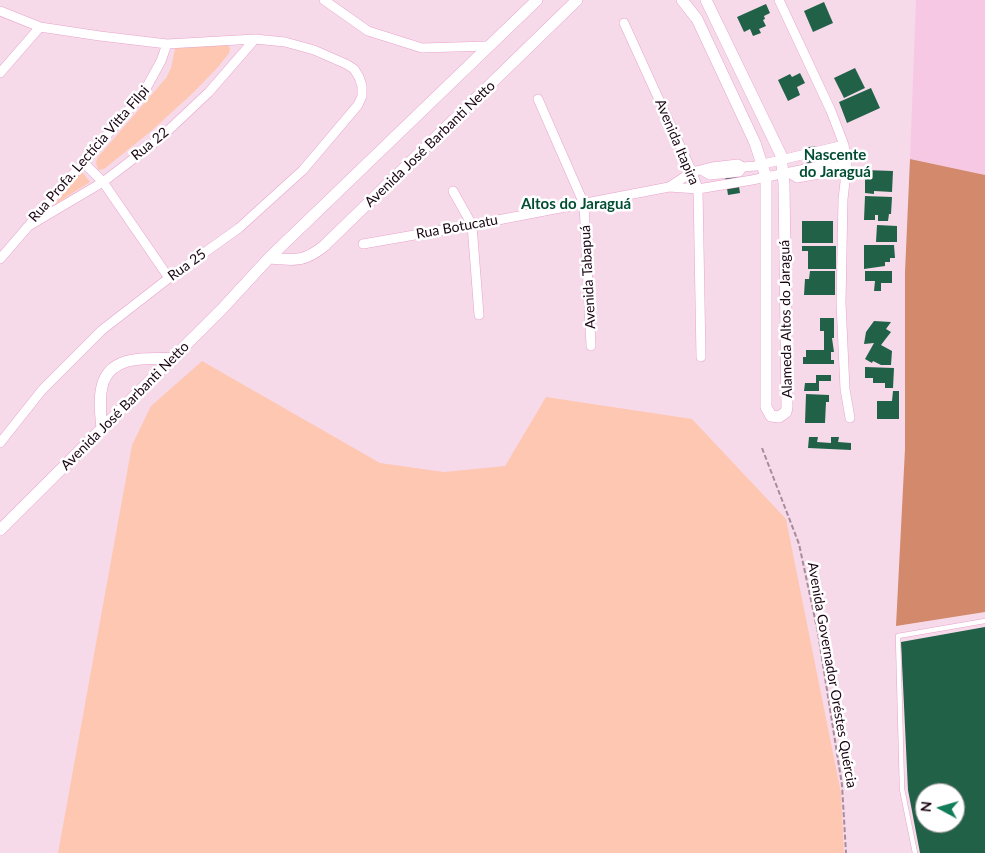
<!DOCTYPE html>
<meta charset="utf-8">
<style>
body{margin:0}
#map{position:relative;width:985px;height:853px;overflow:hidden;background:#f7daea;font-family:Lato,sans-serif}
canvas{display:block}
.north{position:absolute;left:915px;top:783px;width:50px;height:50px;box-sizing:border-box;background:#fff;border:1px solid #a49ba1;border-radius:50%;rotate:276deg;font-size:14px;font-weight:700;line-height:20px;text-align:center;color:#1b0513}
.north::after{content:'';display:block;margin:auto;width:18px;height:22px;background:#117c57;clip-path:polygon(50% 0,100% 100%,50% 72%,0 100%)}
</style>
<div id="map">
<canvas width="985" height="853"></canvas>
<div class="north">N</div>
</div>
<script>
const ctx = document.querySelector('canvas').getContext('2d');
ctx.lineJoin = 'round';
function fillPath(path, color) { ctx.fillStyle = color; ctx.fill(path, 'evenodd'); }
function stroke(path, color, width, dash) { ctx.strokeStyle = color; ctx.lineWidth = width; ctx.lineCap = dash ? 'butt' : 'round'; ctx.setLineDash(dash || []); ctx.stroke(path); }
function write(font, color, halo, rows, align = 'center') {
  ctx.font = font + ' Lato,sans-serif'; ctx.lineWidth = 5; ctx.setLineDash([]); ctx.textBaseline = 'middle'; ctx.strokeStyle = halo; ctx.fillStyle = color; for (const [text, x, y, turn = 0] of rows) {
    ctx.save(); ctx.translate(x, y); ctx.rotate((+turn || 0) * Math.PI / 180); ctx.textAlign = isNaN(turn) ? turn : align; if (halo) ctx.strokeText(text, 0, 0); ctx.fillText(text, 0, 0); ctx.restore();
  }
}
const built = new Path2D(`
 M916 0H985V175L910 159Z`);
const green = new Path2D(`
 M223 45H228L230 49 229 53 218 67 194 92 150 132 104 169 98 170 96 162 98 157 166 78 171 68 175 49 179 46Z
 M82 172 90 182 54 205Z
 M202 361 380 463 444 472 505 466 546 397 692 419 786 519 841 793 844 853H58L132 445 151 406Z`);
const forest = new Path2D(`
 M910 159 985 175V612L896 626 905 449V272Z`);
const building = new Path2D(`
 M824 2 833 23 813 32 804 11Z
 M766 4 770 13 764 16 765 19 763 20 766 26 759 29 761 33 753 36 750 29 744 32 737 17Z
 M855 68 865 88 844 98 834 78Z
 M800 73 805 83 797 87 800 95 788 101 778 80 790 74 792 77Z
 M871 88 880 108 847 123 839 102Z
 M815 146 819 169 808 171 804 148Z
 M735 161 740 193 728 195 723 163Z
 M865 170 893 171 892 192 874 191V194L865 193Z
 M865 196 892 197 891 214H889L888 221H878V215H875V220H864Z
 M802 221H833V243H802Z
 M877 225 897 226V242H876Z
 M864 245H894L895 258H890V262H885V266L864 269Z
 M802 246H836V269H808V251H802Z
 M810 271H835V295H804L805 279H809Z
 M865 271H892V283H881V291H874L875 281H865Z
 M820 318H834V338H832L834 352H831V360H834V364H803V357H806V350H824V331H820Z
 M874 321 891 322 886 329 891 332 881 345 892 351 891 365H881L873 361 872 363 865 359 874 343 864 344 866 332Z
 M865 367 894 368 893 388H885V383H873V378H865Z
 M816 375H831V381H819V391H804L805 383H816Z
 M893 391H899V419H877V401H892Z
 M806 394 829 395V402H826L825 423H805Z
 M809 437H818L817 442 831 443V437H839L838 442 851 443V450L808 448Z
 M985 627V853H920L908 790 901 642ZM925 793H955V823H925Z`);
const path = new Path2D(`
 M762 448 799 544 818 633 842 785 846 853`);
const service = new Path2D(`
 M915 853 902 789 898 636 985 621`);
const minor = new Path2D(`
 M324 0 368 31 422 48 488 46
 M779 0 831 111 844 145 847 165 843 199 841 303 845 389 850 418
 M0 11 40 27 100 36 167 44 255 39 285 42 314 50 346 64 354 69 359 77 362 86V96L358 105 303 170 239 228 169 278 102 330 42 390 0 443
 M624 23 692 172 698 189 701 357
 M0 73 40 27
 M538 99 584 204 591 346
 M83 162 103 182 169 278
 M703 171 710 175 739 172 743 167
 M789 173 797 178 830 172 836 167
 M669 187 692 172 712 167 738 164 743 167 755 166 844 145
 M453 191 472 225 479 315
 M27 227 103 182 158 140 209 92 255 39
 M363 244 472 225 669 187 698 189 752 180 829 164 836 167 847 165
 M0 259 144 92 161 61 167 44`);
const tertiary = new Path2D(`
 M682 0 697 19 755 143 766 177V407L771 416 779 417 786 412 787 407 784 184 781 155 706 0
 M269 258C294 260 303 263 324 246L577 0
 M102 428C98 393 97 362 141 359 152 358 162 359 173 358
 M0 530 222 309 269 258 537 0`);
const streetNames = [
 ["Avenida Itapira",677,142,67],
 ["Rua 22",150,144,-39],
 ["Avenida José Barbanti Netto",430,144,-44],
 ["Rua Profa. Lectícia Vitta Filpi",89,154,-49],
 ["Rua Botucatu",457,227,-10],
 ["Rua 25",187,265,-36],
 ["Avenida Tabapuá",588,277,-93],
 ["Alameda Altos do Jaraguá",786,319,-91],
 ["Avenida José Barbanti Netto",125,406,-45],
 ["Avenida Governador Oréstes Quércia",832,675,80]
];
const neighbourhoodNames = [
 ["Nascente",835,155],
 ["do Jaraguá",835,172],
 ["Altos do Jaraguá",576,204]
];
fillPath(built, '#f7c8e3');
fillPath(green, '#fec7b1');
fillPath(forest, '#d2896c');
fillPath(building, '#206147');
stroke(service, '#e7a3cc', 5.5);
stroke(minor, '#e7a3cc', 10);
stroke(tertiary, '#e7a3cc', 12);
stroke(path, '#a78c9b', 2, [5, 2.5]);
stroke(service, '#fff', 4.5);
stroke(minor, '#fff', 9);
stroke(tertiary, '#fff', 11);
write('14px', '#1b0513', '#fff', streetNames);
write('bold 15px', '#024e35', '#fff', neighbourhoodNames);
</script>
